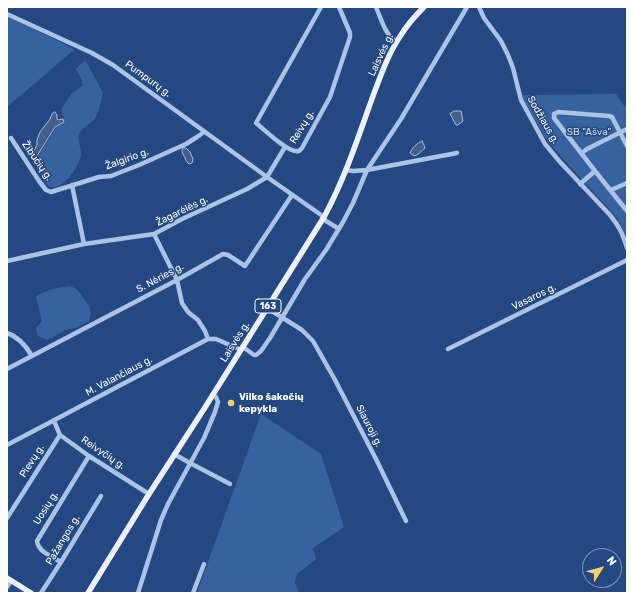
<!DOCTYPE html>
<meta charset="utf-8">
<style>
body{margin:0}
#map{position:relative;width:634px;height:600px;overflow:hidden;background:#244881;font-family:Rubik,sans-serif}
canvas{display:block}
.frame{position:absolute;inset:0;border:8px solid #fff;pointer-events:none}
.north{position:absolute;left:582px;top:548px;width:40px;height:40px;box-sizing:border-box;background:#244881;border:1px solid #7c91b3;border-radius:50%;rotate:54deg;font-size:11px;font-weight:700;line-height:16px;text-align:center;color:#fff}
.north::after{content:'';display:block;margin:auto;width:14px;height:18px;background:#f1d26e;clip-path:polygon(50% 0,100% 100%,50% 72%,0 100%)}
</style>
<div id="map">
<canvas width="634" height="600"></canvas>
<div class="frame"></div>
<div class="north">N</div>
</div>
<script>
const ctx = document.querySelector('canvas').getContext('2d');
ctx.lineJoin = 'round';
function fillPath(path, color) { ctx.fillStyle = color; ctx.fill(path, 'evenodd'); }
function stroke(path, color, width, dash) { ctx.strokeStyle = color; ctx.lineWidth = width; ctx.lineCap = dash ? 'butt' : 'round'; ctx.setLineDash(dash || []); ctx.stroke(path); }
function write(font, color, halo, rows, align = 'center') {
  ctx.font = font + ' Rubik,sans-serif'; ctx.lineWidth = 3; ctx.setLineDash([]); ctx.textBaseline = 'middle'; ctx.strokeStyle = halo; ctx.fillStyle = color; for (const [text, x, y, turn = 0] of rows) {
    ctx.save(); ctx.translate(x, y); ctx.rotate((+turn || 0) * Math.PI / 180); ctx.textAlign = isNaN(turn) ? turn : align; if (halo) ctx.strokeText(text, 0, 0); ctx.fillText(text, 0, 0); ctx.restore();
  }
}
const green = new Path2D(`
 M7 17H9L72 48 74 50 7 107Z
 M84 61H86L103 93C102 98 98 113 96 117 92 123 82 127 79 134 77 141 82 149 81 156 79 166 61 194 49 186 42 182 38 170 34 163L56 128 59 125 64 122C65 117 62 114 61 110L71 94 83 85 81 79 76 69Z
 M616 94 627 110V239L624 231 617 218 548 142 524 101 522 95Z
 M70 286 77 289 89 306 91 314 89 321 75 328 68 329 47 340 38 336 36 328 42 321 36 296 52 289Z
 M261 414 321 454 344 527 313 548 316 559 297 574 295 582 299 593H197Z`);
const water = new Path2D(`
 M455 111H461L463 121 458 125H456L450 114Z
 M55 112 57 115V119L58 120 63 119 64 122 55 127 37 156 33 157 32 155 33 152 37 145V140L40 132 50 119 52 114Z
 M422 141 424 145 425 148 417 155 414 156 410 153C412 148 417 143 422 141Z
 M183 148H186L190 152 193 159 192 163 189 164 187 162 182 152Z`);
const minor = new Path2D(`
 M321 7 256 123C265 130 286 151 296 151 300 152 300 150 302 148L330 97 350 37V33L339 7
 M376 7C381 19 385 34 396 42
 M479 7 484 18 501 41 508 55 513 68 521 100 545 144 560 162 610 215C619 226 623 234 627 248
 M7 14 92 53 113 65 267 177 285 147
 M11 138 39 181 46 190 51 192 99 177 111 176 139 165 186 144 197 137 204 132
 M627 146 612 117 609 116 558 112 554 114V118L595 171 627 211
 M582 153 587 149 627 129
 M346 170 353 171 367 170 457 153
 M580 184 595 171
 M72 185 84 244
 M611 190 627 183
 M323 219 339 229
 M154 234 177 280 182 303 188 312 198 320 205 331 208 339
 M7 261 84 244 154 234 182 219 247 189 267 177 324 217
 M267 308 302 330 313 341 330 371 334 378 376 459 406 521
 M7 333C19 337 26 346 32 356
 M243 347 254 355H256L261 351 270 338 305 279 326 250 343 222 353 203 367 170 401 119 467 7
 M448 349 627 260
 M7 369 177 280 223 254 228 255 245 266 292 195
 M54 421 60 435 89 456 149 494
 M7 445 208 339H216L241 350
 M174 454 190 463 230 484
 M7 518 60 435
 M61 562C53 557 38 552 37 541L89 456
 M7 587 11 581
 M41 593 61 562 101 496
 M138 593 161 520 168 504 204 438 215 412 218 402 216 397 212 395
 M193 593 204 564`);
const major = new Path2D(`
 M7 578 31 593
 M88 593 149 494 204 409 324 217C343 182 356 144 369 107 378 83 386 57 401 35 407 25 415 16 424 7`);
const markers = [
 [231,403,4,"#f1d26e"]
];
const shields = [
 [268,306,26]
];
const shieldNames = [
 ["163",268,306]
];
const streetNames = [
 ["Laisvės g.",381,55,-65],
 ["Pumpurų g.",148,79,36],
 ["Sodžiaus g.",543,120,60],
 ["Reivų g.",302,127,-59],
 ["Žalgirio g.",127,159,-20],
 ["Žibučių g.",37,161,55],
 ["Žagarėlės g.",182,211,-26],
 ["S. Nėries g.",160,278,-28],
 ["Vasaros g.",534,297,-26],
 ["Laisvės g.",235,342,-58],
 ["M. Valančiaus g.",119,376,-28],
 ["Siauroji g.",369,426,63],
 ["Reivyčių g.",103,453,34],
 ["Pievų g.",32,461,-58],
 ["Uosių g.",46,508,-58],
 ["Pažangos g.",63,540,-59]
];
const parkNames = [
 ["SB \"Ašva\"",589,132]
];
const poiNames = [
 ["Vilko šakočių",239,397],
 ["kepykla",239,409]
];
fillPath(green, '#38619f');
fillPath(water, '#455f89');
stroke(water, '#9fbde8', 1);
stroke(minor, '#abc3e7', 4.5);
stroke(major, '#ecf2fd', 5.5);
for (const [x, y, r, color] of markers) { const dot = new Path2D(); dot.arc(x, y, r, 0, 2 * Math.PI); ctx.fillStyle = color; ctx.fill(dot); stroke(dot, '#244881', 1.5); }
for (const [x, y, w] of shields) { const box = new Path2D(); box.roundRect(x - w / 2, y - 7, w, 14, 3); ctx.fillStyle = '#244881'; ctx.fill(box); stroke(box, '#fff', 1); }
write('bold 9px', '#fff', null, shieldNames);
write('10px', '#fff', '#244881', streetNames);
write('10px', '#cedef5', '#244881', parkNames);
write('bold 10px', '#fff', '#244881', poiNames, 'left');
</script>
